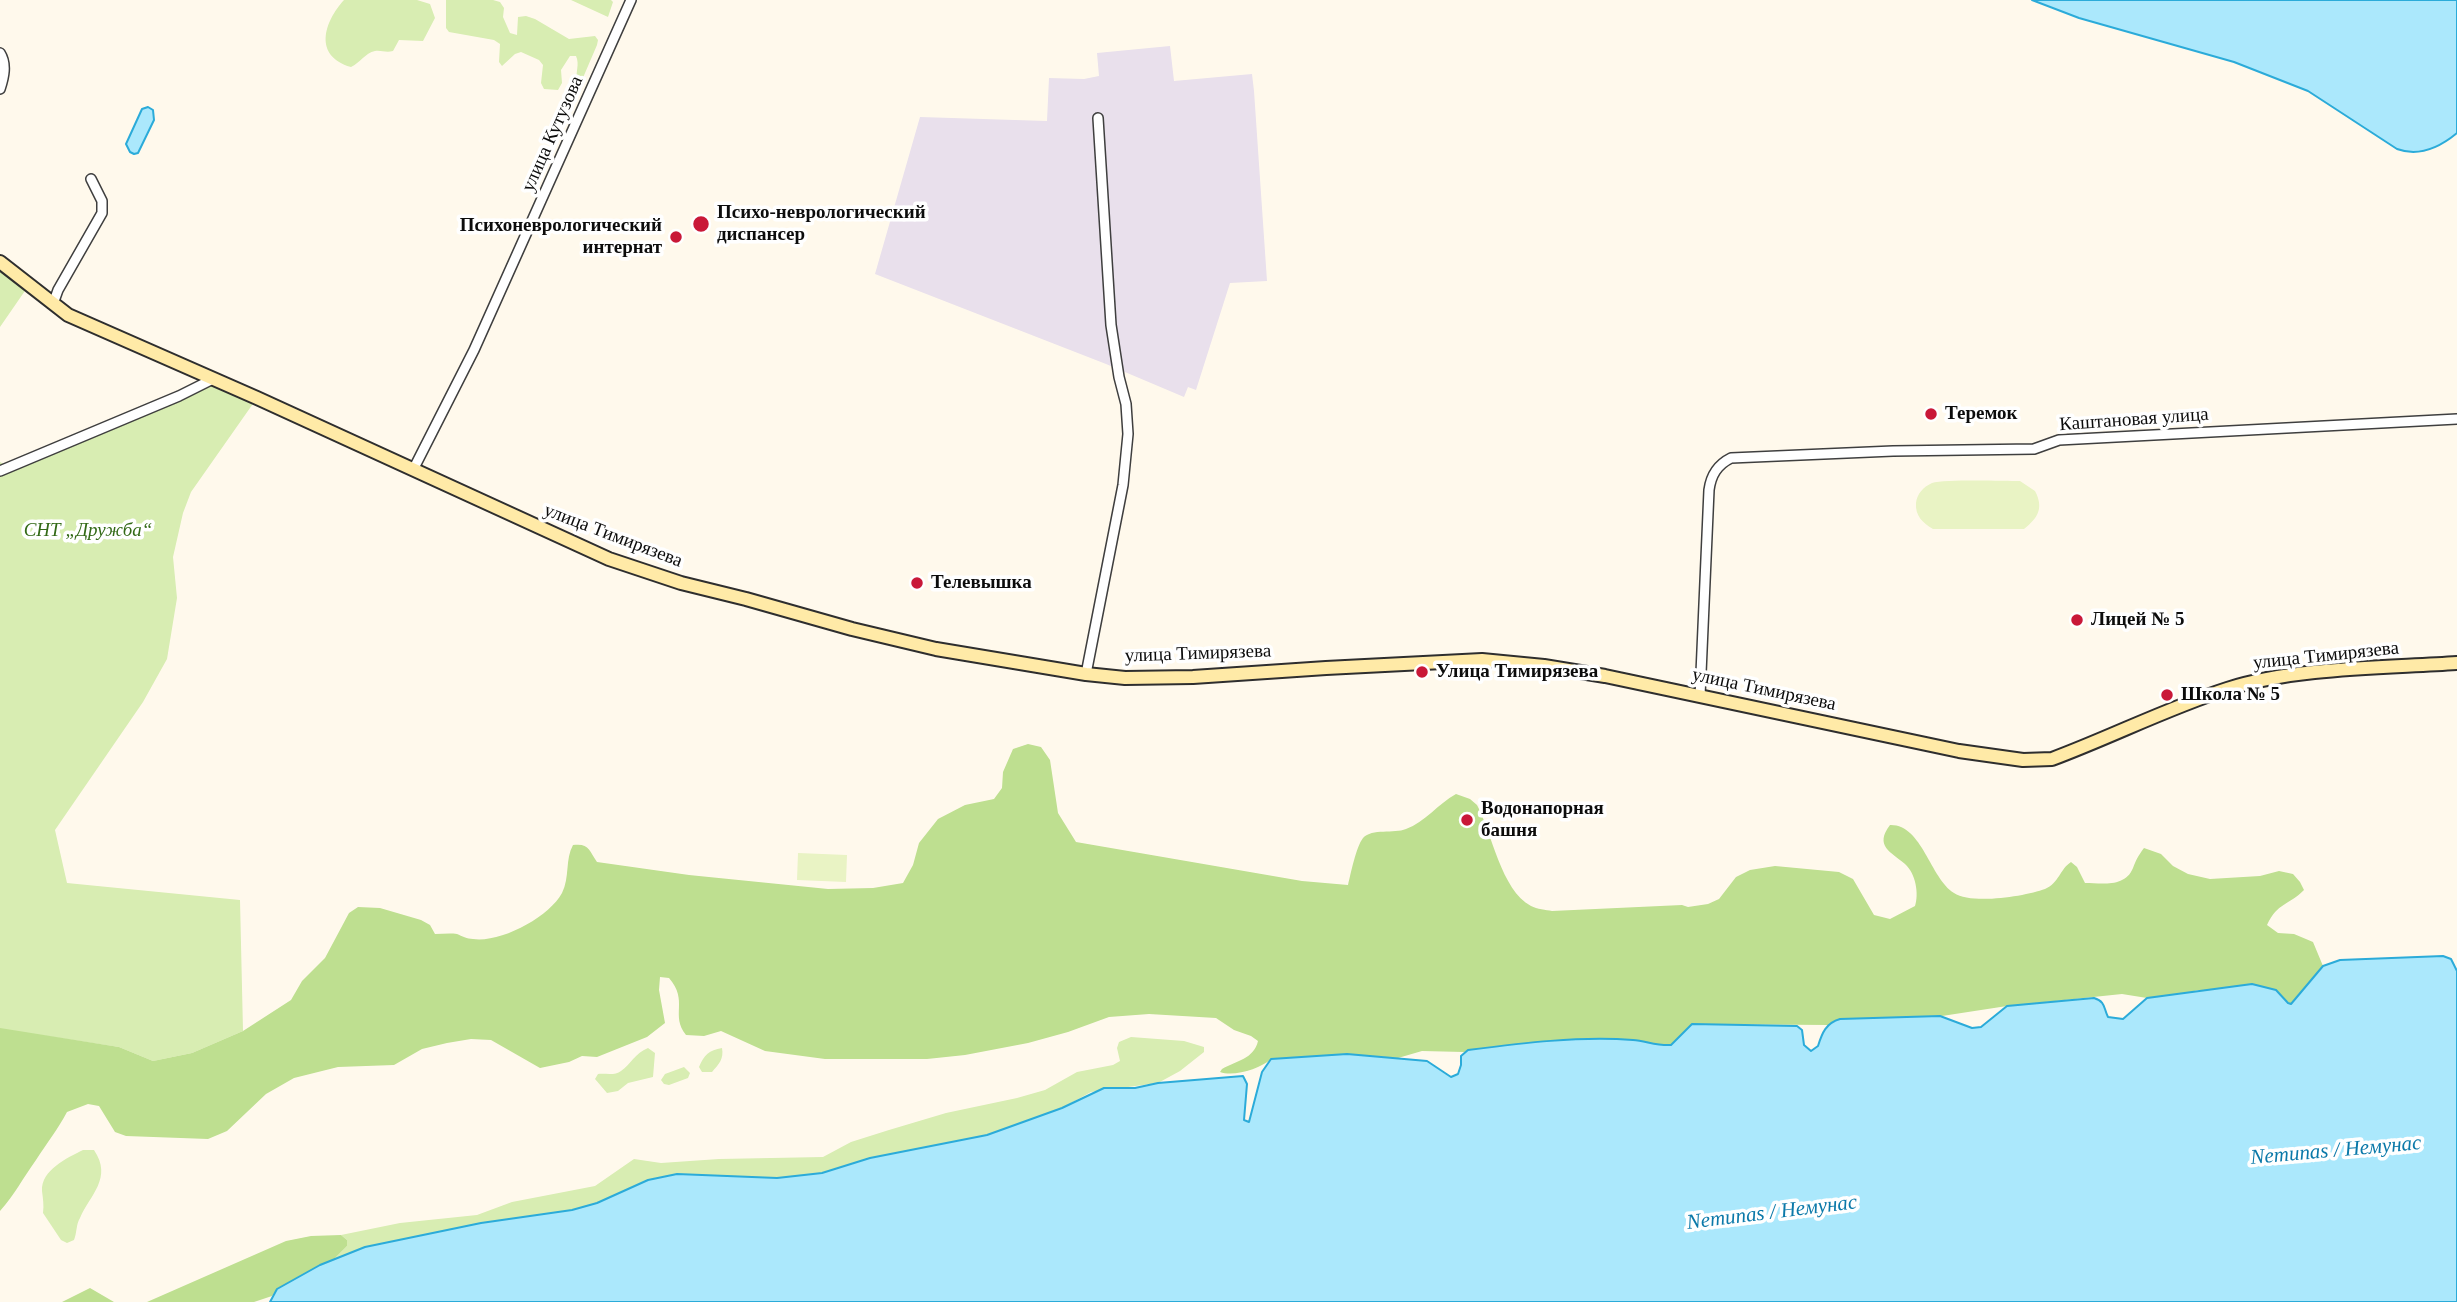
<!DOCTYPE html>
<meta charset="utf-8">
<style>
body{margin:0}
canvas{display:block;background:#fff9ec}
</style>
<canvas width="2457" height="1302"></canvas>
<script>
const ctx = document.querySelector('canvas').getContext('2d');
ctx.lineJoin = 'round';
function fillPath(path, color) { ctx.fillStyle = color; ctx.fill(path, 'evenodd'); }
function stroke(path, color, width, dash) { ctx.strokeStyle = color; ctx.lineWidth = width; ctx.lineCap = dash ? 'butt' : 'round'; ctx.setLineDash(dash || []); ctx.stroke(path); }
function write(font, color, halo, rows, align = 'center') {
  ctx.font = font + ' "Times New Roman",serif'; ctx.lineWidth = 7; ctx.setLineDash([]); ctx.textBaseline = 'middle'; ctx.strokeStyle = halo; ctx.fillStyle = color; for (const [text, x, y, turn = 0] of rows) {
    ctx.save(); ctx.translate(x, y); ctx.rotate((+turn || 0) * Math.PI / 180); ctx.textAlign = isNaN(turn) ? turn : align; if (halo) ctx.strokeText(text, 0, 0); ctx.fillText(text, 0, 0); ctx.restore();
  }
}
const industrial = new Path2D(`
 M1170 46 1174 81 1252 74 1254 91 1267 281 1230 283 1196 390 1188 387 1184 397 1106 364 875 274 920 117 1047 121 1049 78 1084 79 1099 76 1097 53Z`);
const green = new Path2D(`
 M344 0H417L430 4 435 18 423 41 399 40 393 51C386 53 381 50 375 51 365 53 360 63 351 67 313 56 324 22 344 0Z
 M446 0H493L500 2 504 8 503 17 510 33 517 35 518 17 526 16 535 19 569 39 595 36 598 40 597 45 582 80 577 81C575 72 580 65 576 56H570L561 70 562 83 558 90 544 89 541 83 543 65 539 60 521 52 515 54 502 66 499 62 500 44 494 40 449 32 446 28Z
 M571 0H611L613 2 608 17Z
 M0 262 29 285 0 327Z
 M213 379 257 398 191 492 183 513 173 557 177 598 167 659 143 702 55 830 67 883 240 900 243 1031 192 1053 153 1061 119 1047 0 1029V462L9 467Z
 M1131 1037 1184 1041 1204 1047V1052L1180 1071 1158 1083 1091 1092 1062 1108 987 1135 870 1158 822 1173 777 1178 677 1174 648 1180 597 1203 572 1210 481 1223 365 1247 333 1260 347 1246V1240L341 1235 400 1223 477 1215 512 1202 595 1186 634 1159 661 1163 719 1159 823 1157 851 1142 889 1130 946 1113 1017 1098 1045 1090 1077 1072 1113 1065 1120 1061 1117 1048 1119 1042Z
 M648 1048 655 1053 653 1077 628 1083 618 1091 607 1093 595 1079 598 1074C605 1073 615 1076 621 1071 631 1064 635 1053 648 1048Z
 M722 1048C724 1059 719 1064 712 1072H702L699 1067C704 1055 709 1050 722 1048Z
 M684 1067 690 1073 688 1078 669 1085 664 1084 661 1080 665 1074Z
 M83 1150H94C113 1178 90 1195 80 1218 76 1224 77 1233 74 1240L67 1243 61 1240 43 1213C44 1205 43 1199 42 1191 41 1170 67 1158 83 1150Z`);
const forest = new Path2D(`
 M1028 744 1041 747 1050 760 1058 813 1076 842 1302 881 1348 885C1351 873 1356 847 1363 838 1372 828 1394 834 1406 829 1425 822 1438 804 1456 794L1470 799 1477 805C1492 833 1501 890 1531 906 1537 909 1546 910 1552 911L1682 905 1688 907 1708 904 1719 899 1736 877 1750 870 1775 866 1839 872 1853 879 1874 915 1890 919 1915 906C1919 894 1916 874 1905 864 1891 852 1874 846 1890 825 1922 824 1930 878 1954 893 1972 905 2026 896 2045 889 2059 883 2060 869 2071 862L2077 867 2085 883C2101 883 2125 888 2133 868 2136 860 2138 856 2144 848L2161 854 2173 866 2188 874 2210 879 2260 876 2279 871 2293 874 2300 882 2304 890C2288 906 2278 902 2267 925L2278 933 2294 934 2313 942 2323 966 2291 1004 2284 999 2198 990 2174 996 2147 998 2122 994 2007 1006 1942 1016 1840 1019 1829 1025 1692 1024 1671 1045 1659 1046 1634 1040 1464 1052 1422 1051 1398 1058 1347 1054 1271 1059C1260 1069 1234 1077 1220 1072L1222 1069C1236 1061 1254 1059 1258 1041L1251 1036 1234 1030 1216 1018 1149 1014 1109 1017 1068 1032 1028 1043 965 1055 927 1059H825L765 1051 721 1031 704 1036 686 1035C670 1015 689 1001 669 978L660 977 659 990 665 1023 647 1037 597 1057 582 1056 569 1062 540 1068 491 1040 471 1039 447 1043 422 1049 394 1065 338 1067 294 1078 266 1094 227 1131 208 1139 126 1136 115 1132 99 1106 88 1104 67 1112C58 1129 47 1143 36 1160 23 1178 15 1194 0 1211V1028L119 1047 153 1061 192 1053 243 1031 291 1000 302 981 325 958 349 913 358 907 380 908 421 920 430 925 435 934C442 934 450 933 457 934 462 936 467 939 473 939 501 943 549 917 562 893 570 877 565 859 573 845 589 843 589 850 597 862L689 875 828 889 873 888 903 883 913 865 919 843 938 819 965 805 994 799 1002 788 1003 772 1013 749Z
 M341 1235 347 1240V1246L333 1260 277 1289 272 1296 254 1302H124H147L286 1241 311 1236Z
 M90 1288 114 1302H62Z`);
const pitch = new Path2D(`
 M2020 481 2035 491C2044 508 2038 518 2024 529H1933C1923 523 1915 516 1916 503 1917 494 1923 487 1932 483 1945 479 2004 481 2020 481Z
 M798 853 847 855 846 882 797 880Z`);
const water = new Path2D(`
 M2032 0H2457V133C2439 148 2419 157 2397 149L2308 91 2234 62 2079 18Z
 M148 107 153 110 154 120 138 153 134 154 130 152 126 144 142 109Z
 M2443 956 2451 959 2457 971V1302H270L277 1289 320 1265 365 1247 481 1223 572 1210 597 1203 648 1180 677 1174 777 1178 822 1173 870 1158 987 1135 1062 1108 1104 1088H1135L1158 1083 1243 1076 1247 1084 1244 1120 1249 1122 1262 1072 1271 1059 1347 1054 1427 1061 1451 1077 1458 1074 1461 1065V1056L1468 1050C1523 1043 1578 1036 1633 1040 1646 1041 1657 1046 1671 1045L1692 1024 1797 1026 1802 1030 1804 1045 1811 1051 1818 1046C1822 1033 1826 1023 1840 1019L1940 1016 1972 1028 1981 1027 2007 1006 2094 998C2106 1002 2103 1007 2108 1017L2123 1019 2147 998 2252 984 2276 990 2288 1003 2291 1004 2323 966 2340 960Z`);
const street = new Path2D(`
 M0 53C7 64 4 77 0 89
 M53 304 58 290 102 213V201L91 179
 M413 470 474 350 631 0
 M0 471 179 396 213 379
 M1086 674 1123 485 1128 434 1126 404 1119 377 1111 325 1098 118
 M1700 696 1709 490C1711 475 1717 465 1731 458L1893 451 2034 449 2059 440 2457 419`);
const secondary = new Path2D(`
 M0 262 68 315 257 398 609 559 681 583 746 599 852 629 936 649 1086 674 1125 678 1193 677 1326 668 1482 660 1544 666 1605 676 1959 751 2023 760 2052 759C2111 737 2168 708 2227 689 2296 667 2385 668 2457 663`);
const markers = [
 [701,224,9,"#c91838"],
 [676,237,7,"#c91838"],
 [1931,414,7,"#c91838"],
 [917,583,7,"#c91838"],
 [2077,620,7,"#c91838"],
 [1422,672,7,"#c91838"],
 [2167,695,7,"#c91838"],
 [1467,820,7,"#c91838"]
];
const streetNames = [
 ["улица Кутузова",553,134,-66],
 ["Каштановая улица",2134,420,-4],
 ["улица Тимирязева",613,536,21],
 ["улица Тимирязева",1198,654,-2],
 ["улица Тимирязева",2326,656,-6],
 ["улица Тимирязева",1764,690,12]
];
const poiNames = [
 ["Психо-неврологический",717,213],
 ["диспансер",717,235],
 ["Психоневрологический",662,226,"right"],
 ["интернат",662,248,"right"],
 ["Теремок",1945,414],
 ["Телевышка",931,583],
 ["Лицей № 5",2091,620],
 ["Улица Тимирязева",1436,672],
 ["Школа № 5",2181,695],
 ["Водонапорная",1481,809],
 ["башня",1481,831]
];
const parkNames = [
 ["СНТ „Дружба“",88,531]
];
const waterNames = [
 ["Nemunas / Немунас",2336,1151,-5],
 ["Nemunas / Немунас",1772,1213,-7]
];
fillPath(industrial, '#e9e0ec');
fillPath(green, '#d8edb2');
fillPath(forest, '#bedf90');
fillPath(pitch, '#e9f3c4');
fillPath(water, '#abe8fc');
stroke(water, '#2babd9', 2);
stroke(street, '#3f3f3f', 12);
stroke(secondary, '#2e2e2e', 16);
stroke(street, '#fff', 9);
stroke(secondary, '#ffeaa7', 12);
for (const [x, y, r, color] of markers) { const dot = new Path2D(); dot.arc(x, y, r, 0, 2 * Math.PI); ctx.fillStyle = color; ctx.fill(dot); stroke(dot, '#fff', 2.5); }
write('19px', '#0c0c0c', '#fff', streetNames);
write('bold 19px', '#0c0c0c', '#fff', poiNames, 'left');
write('italic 19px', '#336a17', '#fff', parkNames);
write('italic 21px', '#0b79a9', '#fff', waterNames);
</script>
